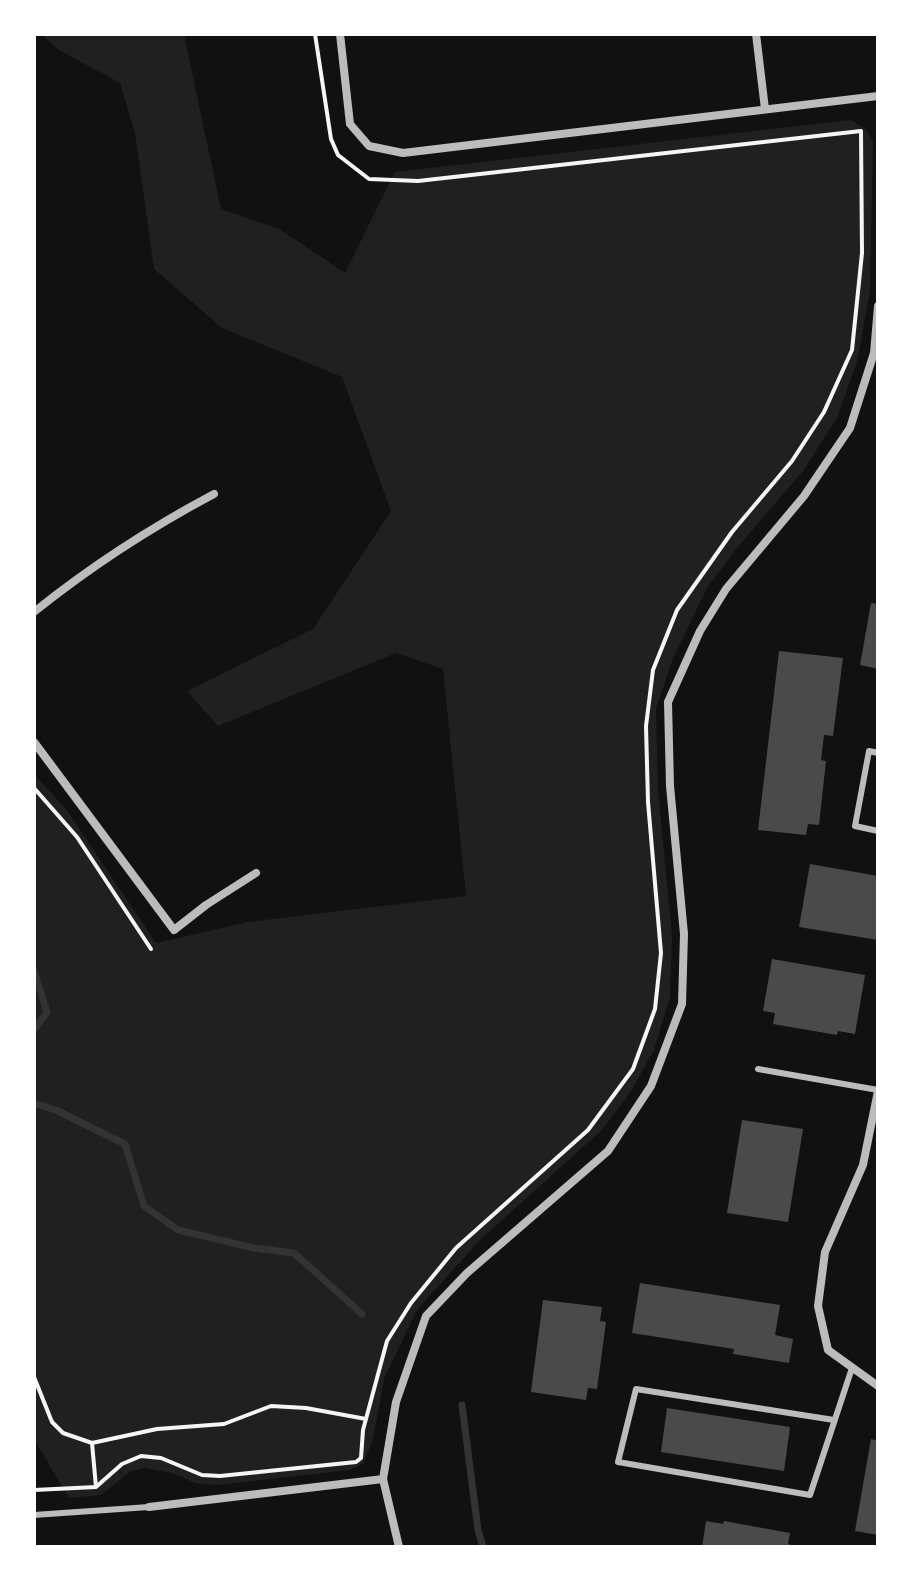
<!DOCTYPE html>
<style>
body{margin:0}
#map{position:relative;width:912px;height:1581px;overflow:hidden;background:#111;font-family:"DM Sans",sans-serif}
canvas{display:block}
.frame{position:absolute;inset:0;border:36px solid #fff;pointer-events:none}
</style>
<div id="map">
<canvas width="912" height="1581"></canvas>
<div class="frame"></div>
</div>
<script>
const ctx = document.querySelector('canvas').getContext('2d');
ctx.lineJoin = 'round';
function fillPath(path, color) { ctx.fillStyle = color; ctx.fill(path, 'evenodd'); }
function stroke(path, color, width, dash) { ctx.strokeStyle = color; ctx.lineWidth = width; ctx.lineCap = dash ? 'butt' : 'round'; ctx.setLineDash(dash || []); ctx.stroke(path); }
const green = new Path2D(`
 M41 34H184L221 209 279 229 345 273 395 172 851 120 867 130 873 142 870 291 857 362 837 418 803 471 737 548 707 588 672 661 656 709 658 789 672 935 670 997 654 1050 630 1093 602 1130 479 1241 417 1310 384 1379 373 1440 363 1464 349 1470 217 1485 195 1483 172 1473 145 1468 131 1471 101 1495 69 1498 34 1439V774L66 809 156 943 248 922 466 896 443 669 396 653 218 726 187 691 313 629 391 511 342 377 222 328 154 269 135 133 120 83 59 50Z`);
const stream = new Path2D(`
 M34 971 47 1012 34 1030
 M34 1103 58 1111 125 1144 144 1206 178 1230 254 1248 294 1253 362 1314
 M462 1405 478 1530 483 1547`);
const building = new Path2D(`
 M871 603 878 604V669L860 665Z
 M779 651 843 658 833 736 824 735 821 760 826 761 819 825 808 824 806 835 758 830Z
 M810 864 878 876V940L799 927Z
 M772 959 865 975 855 1034 838 1031 837 1035 773 1024 775 1013 763 1011Z
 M742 1120 803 1129 788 1222 727 1213Z
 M640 1283 780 1305 775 1335 793 1339 789 1363 733 1354 734 1349 632 1333Z
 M543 1300 602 1307 600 1321 606 1322 597 1389 588 1388 586 1400 531 1392Z
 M667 1408 790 1427 784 1471 661 1452Z
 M871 1439 878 1441V1535L855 1531Z
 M706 1521 723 1524 724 1521 790 1533 788 1544 798 1547H702Z`);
const path = new Path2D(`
 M34 788 77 837 151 949
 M34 1377 52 1422 63 1433 92 1443 157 1429 224 1424 271 1406 306 1408 366 1419
 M92 1443 96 1487
 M34 1490 96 1487 122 1464 141 1456 161 1458 202 1475 220 1476 356 1462 361 1458 363 1430 387 1341 411 1303 456 1248 588 1130 633 1069 655 1009 661 953 648 802 646 726 653 670 677 610 732 532 792 461 824 412 852 350 862 253 861 131 418 181 369 179 338 155 331 139 315 34`);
const service = new Path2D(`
 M878 753 869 751 855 826 878 831
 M758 1069 878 1090
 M834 1420 636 1389 618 1462 810 1495 852 1368
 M34 1515 149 1507`);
const minor = new Path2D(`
 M340 34 350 124 369 146 403 153 878 96
 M756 34 765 109
 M34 612C90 567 150 528 214 494
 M34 742 174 930 206 905 256 873
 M878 1091 863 1165 825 1252 818 1306 828 1350 878 1386
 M149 1507 383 1479
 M399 1547 383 1479 396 1402 426 1316 467 1273 608 1151 651 1086 682 1004 684 934 670 786 668 702 700 631 726 589 804 496 850 428 874 353 878 306`);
fillPath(green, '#202020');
stroke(stream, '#333', 7);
fillPath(building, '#4a4a4a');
stroke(path, '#f5f5f5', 4);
stroke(service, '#bcbcbc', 6);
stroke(minor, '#bcbcbc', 8);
</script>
